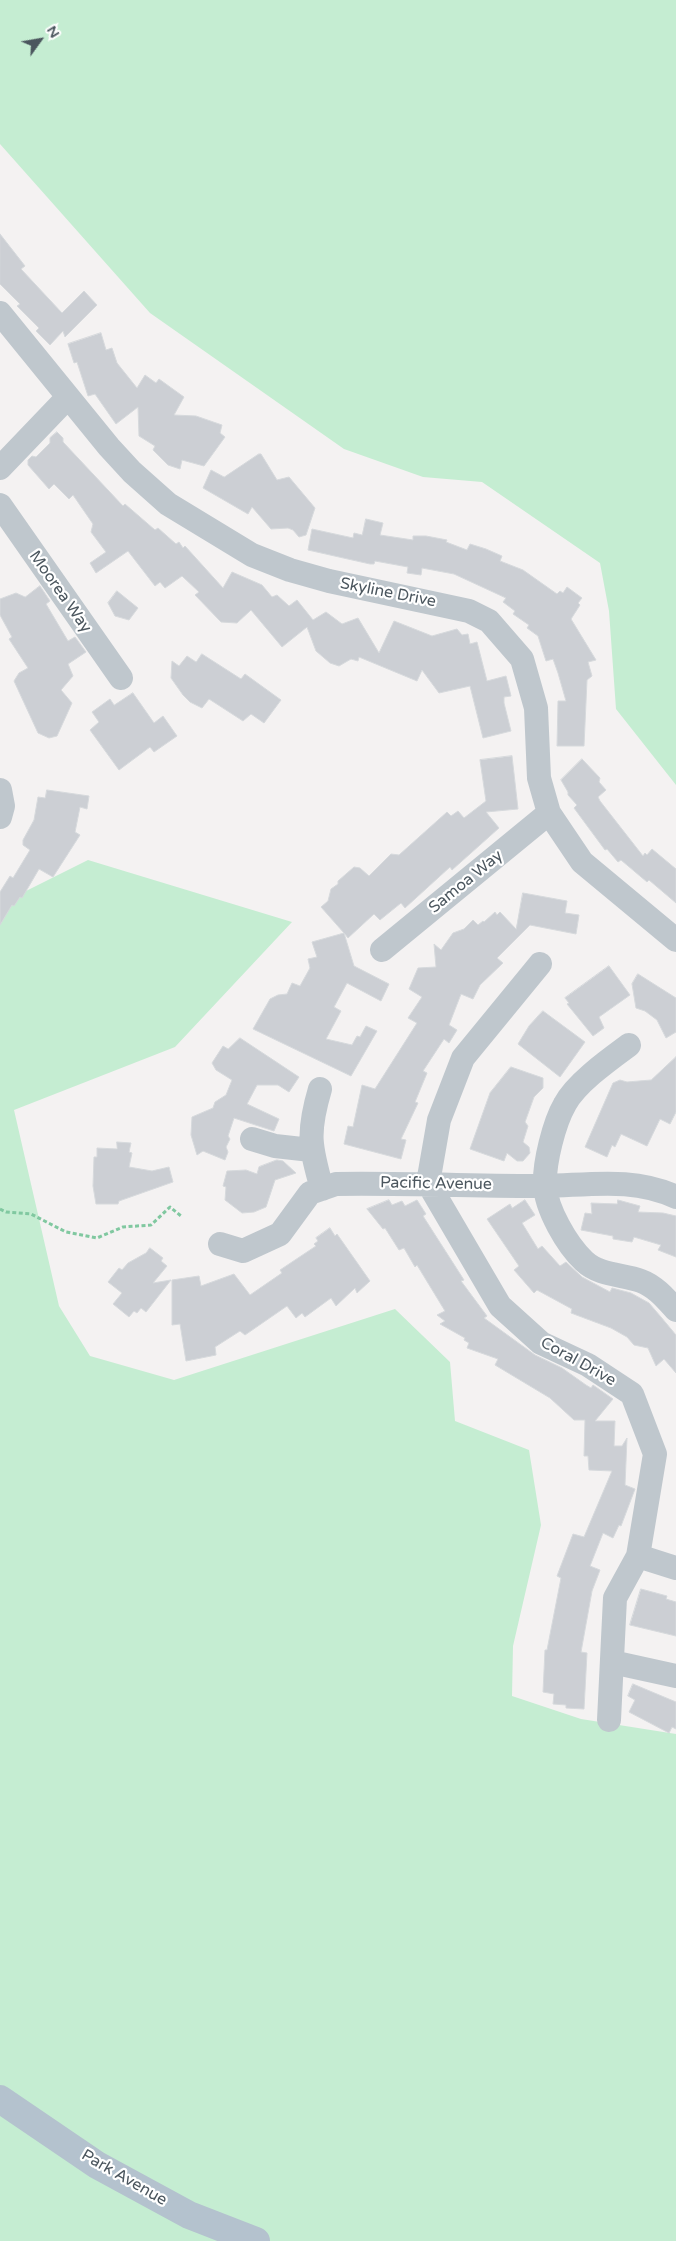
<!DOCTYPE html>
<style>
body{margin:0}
#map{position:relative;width:676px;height:2241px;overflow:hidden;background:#f4f2f2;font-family:"Varela Round",sans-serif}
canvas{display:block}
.north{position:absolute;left:15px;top:15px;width:50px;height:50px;-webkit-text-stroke:4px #fff;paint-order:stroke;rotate:58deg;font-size:14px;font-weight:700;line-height:20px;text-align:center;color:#4b565e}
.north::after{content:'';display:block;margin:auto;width:18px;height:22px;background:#4b565e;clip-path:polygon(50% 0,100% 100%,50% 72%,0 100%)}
</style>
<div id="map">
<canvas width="676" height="2241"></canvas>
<div class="north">N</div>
</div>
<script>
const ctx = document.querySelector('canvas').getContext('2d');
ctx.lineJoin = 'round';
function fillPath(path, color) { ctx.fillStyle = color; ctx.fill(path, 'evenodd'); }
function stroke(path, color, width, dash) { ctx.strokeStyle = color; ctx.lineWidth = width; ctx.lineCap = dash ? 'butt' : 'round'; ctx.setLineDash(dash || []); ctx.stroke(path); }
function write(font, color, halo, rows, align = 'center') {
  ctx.font = font + ' "Varela Round",sans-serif'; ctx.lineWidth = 4.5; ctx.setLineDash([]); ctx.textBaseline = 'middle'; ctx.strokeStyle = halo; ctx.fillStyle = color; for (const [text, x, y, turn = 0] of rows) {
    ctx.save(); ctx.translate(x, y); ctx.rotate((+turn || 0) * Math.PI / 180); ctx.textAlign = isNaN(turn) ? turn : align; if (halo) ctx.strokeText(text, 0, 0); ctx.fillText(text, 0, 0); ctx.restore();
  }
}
const green = new Path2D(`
 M0 0H676V785L616 709 609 611 600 563 482 482 423 477 344 449 150 313 0 144Z
 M88 860 292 922 175 1047 14 1110 59 1306 90 1356 174 1380 395 1309 450 1362 455 1421 529 1450 541 1525 513 1646 512 1696 581 1719 676 1734V2241H0V904Z`);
const building = new Path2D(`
 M0 234 25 266 21 269 62 313 84 291 97 305 65 337 63 331 50 345 36 331 39 328 17 306 20 304 0 284Z
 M101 333 106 350 112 348 117 363 137 388 145 375 156 383 159 379 184 397 174 415 196 416 222 425 220 433 225 437 204 466 182 460 180 469 168 465 153 450 155 446 139 436 138 407 116 424 95 394 88 396 77 362 74 363 68 344Z
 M57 432 63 438V442L123 506 125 504 155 530 158 528 176 544 179 542 183 548 185 546 223 588 232 572 262 585 272 597 277 595 289 606 297 600 313 620 326 612 342 624 358 618 379 653 394 621 432 636 457 629 462 635 468 634 470 644 477 642 487 681 506 676 511 696 504 697V703L511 731 483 738 470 686 439 693 422 670 417 681 359 657 358 661 351 659 339 666 330 663 316 651 307 627 282 647 251 610 237 623 221 622 195 595 199 592 182 576 165 588 160 582 155 586 128 551 96 573 90 563 106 552 91 532 93 524 73 495 69 499 54 484 49 489 28 465V460L32 456 36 457 50 443V438Z
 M259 454H261L277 480 289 477 315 508 306 535 299 537 293 530 288 528 271 529 252 507 248 514 203 488 211 470 224 477Z
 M366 519 383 523 380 535 413 540V536H426L447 540 446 542 467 550 470 544 486 549 502 556 500 561 523 570 557 594 560 591 563 593 567 587 582 598 578 603 580 605 571 619 596 660 588 662 592 676 587 680 584 746H557L558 701H566L558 673 553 659 546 661 538 636 527 628 529 625 513 614 515 611 503 602 506 598 454 574 422 568 421 575 407 573 408 567 375 561 374 564H370L308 550 312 529 353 538 354 533 362 535Z
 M40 586 50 601 46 604 68 641 75 637 86 652 68 664 73 676 61 690 72 703 57 736 49 738 38 733 14 681 19 673 28 668 9 639 12 637 0 615V599L16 593 25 597Z
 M117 591 138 608 129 620 115 616 108 603Z
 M202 654 241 679 245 674 281 700 264 723 251 714 243 721 209 699 202 708 190 702 183 695 171 678 172 661 179 666 187 656 196 662Z
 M133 693 154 723 163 716 177 736 154 752 150 747 119 770 90 730 99 722 92 712 110 699 114 705Z
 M512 756 518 809 486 812 499 828 452 870 450 867 405 908 401 903 380 920 374 914 348 938 344 933 354 966 389 984 381 1001 347 983 334 1007 341 1011 326 1039 352 1045 357 1036 360 1037 366 1026 377 1031 351 1076 253 1029 270 999 278 995 287 994 292 983 300 986 310 968 308 959 317 957 312 942 344 933 321 907 328 901 331 889 338 884V881L354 867 360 868 369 876 391 854 399 855 447 812 451 816 458 811 464 818 486 801 480 760Z
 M582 759 600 778 599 782 606 790 598 797 600 801 643 856 645 853 647 855 652 849 676 869V903L649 880 647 882 621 860 618 862 607 849 605 850 574 808 577 805 568 795V792L561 780Z
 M47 790 89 796 87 809 80 807 75 832 80 835 53 877 39 869 22 898 20 897 14 906 12 905 0 925V892L10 876 13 878 30 850 23 845V840L34 820 38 797 45 798Z
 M523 893 567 901 565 913 579 915 576 934 530 925 497 958 503 963 480 985 473 999 461 994 449 1025 457 1030 449 1043 444 1039 423 1071 427 1073 415 1102 418 1103 401 1139 406 1140 401 1159 344 1144 348 1126 353 1127 362 1085 375 1089 417 1023 408 1018 422 997 409 989 418 968 436 967 434 944 441 950 453 933 464 929 473 920 478 925 483 921 484 922 495 912 497 915 500 912 516 929Z
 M609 966 630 995 599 1017 604 1028 593 1036 567 1004 569 1003 565 998Z
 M638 974 676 998V1032L666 1038 657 1020 645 1011 636 1008 632 984Z
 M543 1011 585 1042 560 1077 518 1044 529 1026Z
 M240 1038 299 1077 289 1092 278 1085H257L247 1104 279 1119 274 1131 234 1118 228 1136 230 1139 226 1147 228 1152 225 1160 203 1151 197 1155 191 1135 192 1117 213 1108 215 1102 226 1095 232 1080 216 1070 212 1063 223 1046 228 1049Z
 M676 1057V1112L670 1124 660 1119 647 1146 621 1134 615 1147 612 1145 607 1157 585 1147 613 1083 620 1080 627 1082 651 1080Z
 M511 1067 543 1078V1088L534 1097 525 1122 528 1126 523 1142 529 1147 530 1153 523 1161H517L507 1153 504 1161 470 1149 490 1093Z
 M117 1142 131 1143 129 1152 132 1153 129 1167 152 1171 169 1167 173 1182 119 1201 118 1204H96L93 1186 94 1157H97V1148L117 1149Z
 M277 1160 283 1161 296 1173 275 1180 266 1207 254 1212 242 1213 225 1200 226 1187 223 1186 227 1171 246 1170 257 1174 259 1167Z
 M389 1200 392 1205 402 1201 405 1206 417 1200 426 1214 423 1216 464 1280 461 1281 487 1316 484 1318 535 1355 562 1368 586 1385 591 1388 593 1385 613 1399 595 1421H615L614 1446H622L627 1438 625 1485 635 1489 621 1526 619 1525 613 1538 603 1533 590 1566 600 1570 592 1591 581 1652 587 1653 584 1709 566 1708V1705L553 1704 554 1694 543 1692 545 1650H547L561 1578 557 1576 573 1534 584 1537 612 1471 589 1470 588 1456H584L585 1420H574L550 1398 495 1365 498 1359 467 1348 469 1343 464 1340 465 1338 440 1324 445 1321 437 1315 445 1311 417 1265 415 1267 404 1248 399 1250 385 1228 383 1229 367 1209Z
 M525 1200 535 1215 522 1223 538 1249 542 1246 560 1266 566 1262 582 1277 610 1292 612 1288 631 1293 649 1303 661 1317 676 1335V1373L664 1359 656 1366 648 1348 634 1345 627 1337 611 1328 571 1313 572 1309 537 1290 534 1293 514 1270 519 1266 487 1219 510 1204 512 1208Z
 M618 1200 640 1206 638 1212 663 1213 676 1216V1257L658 1250 661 1245 634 1237 632 1242 613 1239V1236L581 1230 585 1213 592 1214 591 1203 617 1204Z
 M330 1228 335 1236 337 1234 370 1281 357 1293 355 1288 336 1306 331 1298 305 1317 302 1313 296 1318 287 1306 245 1335 240 1331 215 1347 216 1355 186 1361 180 1324 172 1325V1280L199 1276 201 1286 234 1274 250 1295 282 1273 280 1270 316 1246 314 1244 318 1241 316 1238Z
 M150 1248 163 1258 161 1261 167 1266 153 1283 171 1280 146 1312 141 1308 137 1313 134 1311 129 1317 113 1304 122 1293 108 1282 119 1268 122 1270 128 1263 146 1253Z
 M641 1589 667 1596 666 1599 676 1602V1636L630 1625Z
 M633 1684 676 1702V1729L672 1727 669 1733 629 1712 635 1700 628 1696Z`);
const path = new Path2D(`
 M0 1209 6 1212 31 1214 66 1232 97 1238 123 1227 151 1225 170 1207 181 1216`);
const minor = new Path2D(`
 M0 313 109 447 132 472 168 504 252 555 290 570 329 581 469 611 489 621 522 659 536 708 539 778 549 813 582 862 676 940
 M0 468 68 397
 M0 505 121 678
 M0 790 3 806 0 817
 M382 950 549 813
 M540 964 463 1058 439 1120 428 1183 500 1306 541 1343 588 1365 632 1394 655 1454 638 1556 615 1598 609 1720
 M629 1045C610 1059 576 1083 565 1104 554 1123 544 1163 545 1185 546 1209 567 1245 584 1261 600 1276 622 1274 641 1281 655 1286 666 1299 676 1310
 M320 1089C307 1133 310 1146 322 1189
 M252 1139 275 1146 311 1150
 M220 1244 243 1251 280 1234 310 1193 336 1184C406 1183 476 1186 545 1186 590 1185 634 1177 676 1197
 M638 1556 676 1568
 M612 1662 676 1676`);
const major = new Path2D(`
 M0 2099 97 2165 189 2215 256 2241`);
const streetNames = [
 ["Moorea Way",60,592,55],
 ["Skyline Drive",388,593,11],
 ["Samoa Way",466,882,-39],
 ["Pacific Avenue",436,1184,1],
 ["Coral Drive",578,1362,29],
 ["Park Avenue",124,2178,30]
];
fillPath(green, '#c5edd2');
fillPath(building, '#cccfd4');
stroke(building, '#d6d9dc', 1);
stroke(path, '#80c8a0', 3, [4, 2.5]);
stroke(minor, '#bfc7cd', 24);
stroke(major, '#b4c2ce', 28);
write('16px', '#4b565e', '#fff', streetNames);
</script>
